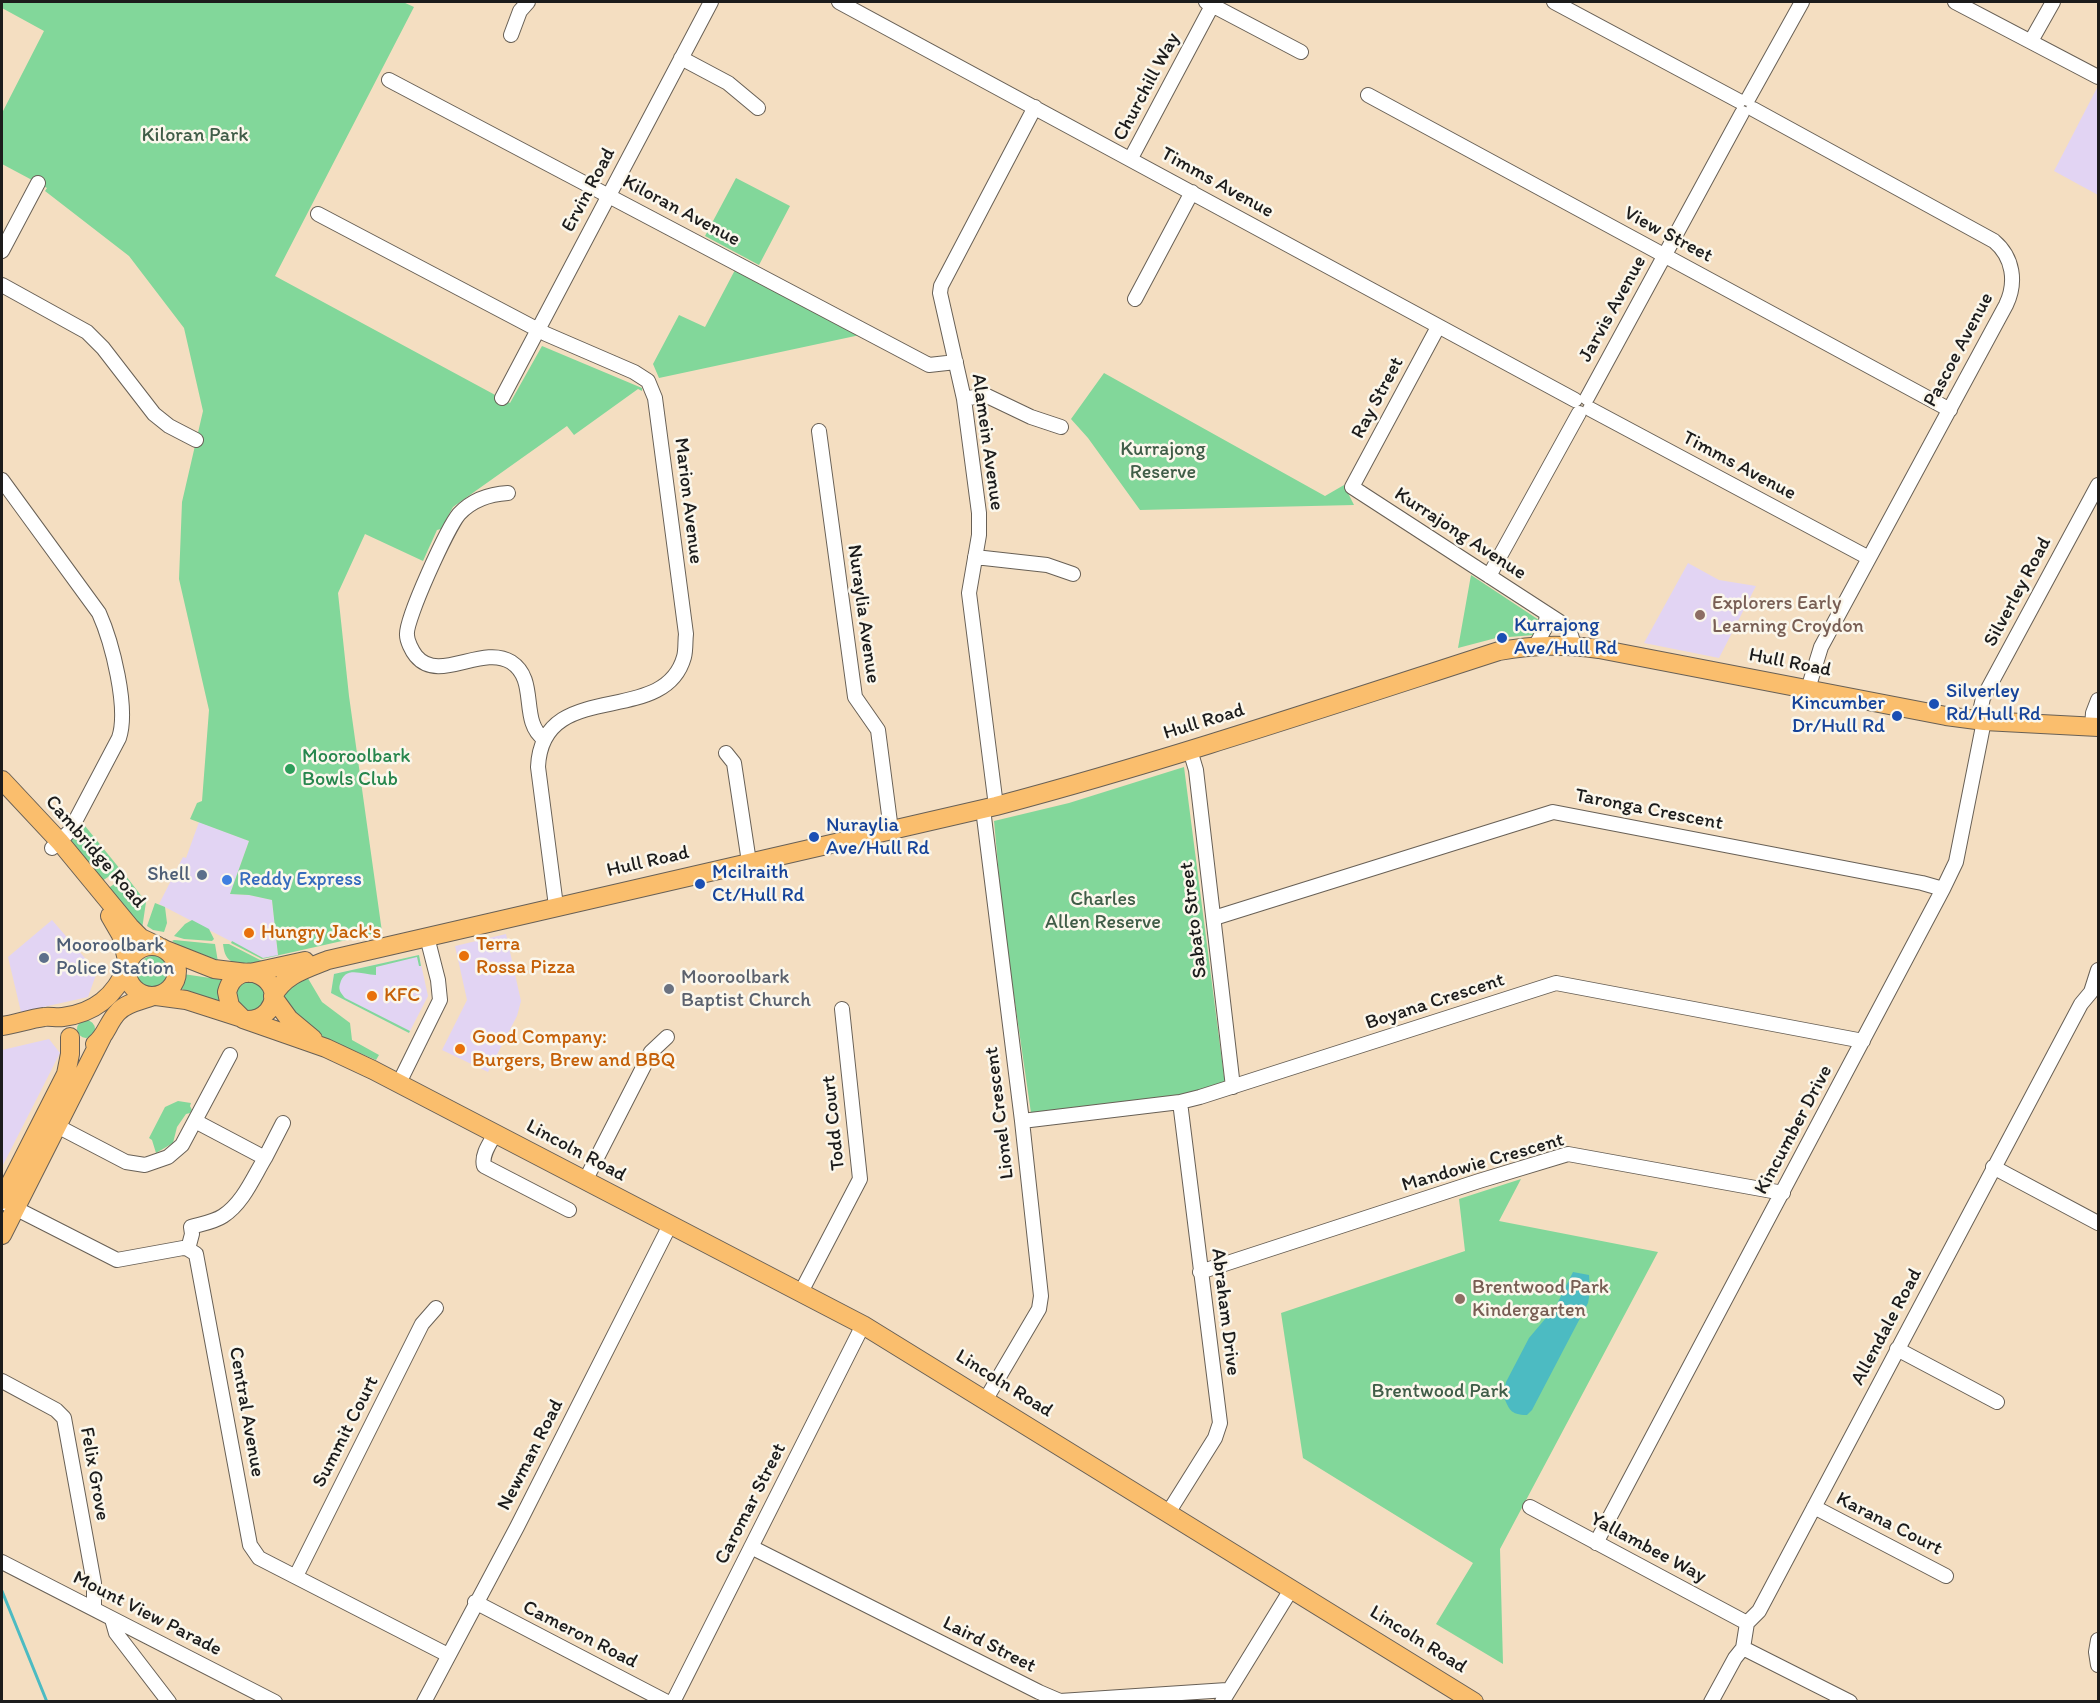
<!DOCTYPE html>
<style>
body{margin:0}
#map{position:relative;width:2100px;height:1703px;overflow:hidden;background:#f4dec1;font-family:Itim,sans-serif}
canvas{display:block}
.frame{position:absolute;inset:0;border:3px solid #1c1c1c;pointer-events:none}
</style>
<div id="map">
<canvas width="2100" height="1703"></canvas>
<div class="frame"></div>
</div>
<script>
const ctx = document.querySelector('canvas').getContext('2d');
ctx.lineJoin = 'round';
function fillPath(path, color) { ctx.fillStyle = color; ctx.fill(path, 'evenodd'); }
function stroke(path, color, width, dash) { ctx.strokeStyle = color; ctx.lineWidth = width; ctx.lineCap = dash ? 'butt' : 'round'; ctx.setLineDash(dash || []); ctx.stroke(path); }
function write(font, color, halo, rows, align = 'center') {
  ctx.font = font + ' Itim,sans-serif'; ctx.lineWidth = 5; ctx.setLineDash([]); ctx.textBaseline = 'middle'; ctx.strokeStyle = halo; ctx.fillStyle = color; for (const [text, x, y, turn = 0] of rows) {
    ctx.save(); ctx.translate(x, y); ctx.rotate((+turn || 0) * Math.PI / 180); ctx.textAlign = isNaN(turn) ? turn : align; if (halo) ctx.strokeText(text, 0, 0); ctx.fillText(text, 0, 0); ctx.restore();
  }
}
const built = new Path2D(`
 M2098 86V195L2054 171Z
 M1688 563 1719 580 1756 586 1719 658 1644 643Z
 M199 822 249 841 230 894 249 895 272 900 278 956 263 958 159 904 183 857 186 858Z
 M52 920 97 972 88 997 21 1012 8 957Z
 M506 934 521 1001 517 1016 488 1072 442 1050 467 1000 455 946Z
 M419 955 428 996 409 1033 331 993 334 974Z
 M49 1039 60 1053 2 1167V1050Z`);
const green = new Path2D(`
 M2 2H403L414 7 275 276 510 403 542 346 642 388V391L638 389 574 435 567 426 453 507 441 529 437 530 423 561 365 534 338 593 349 696 382 932 262 959 231 943 232 941 263 958 278 955 272 900 249 895 230 894 249 841 190 819 197 803 202 801 209 710 179 579 182 502 203 411 184 328 129 256 45 191 47 188 2 164V113L44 31 2 8Z
 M736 178 790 206 759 265 705 236Z
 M735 270 860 335 659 378 653 364 679 315 705 327Z
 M1104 373 1325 496 1344 485 1354 505 1140 510 1088 438 1071 419Z
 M1471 575 1539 620 1540 628 1534 635 1496 638 1458 648Z
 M1184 767 1225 1084 1176 1097 1031 1113 1003 920 994 821 1069 803Z
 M81 821 120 869 102 881 70 843Z
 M126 876 146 902 142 929 107 889Z
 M155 903 165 907 167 923 164 932 153 930 147 926Z
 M192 920 209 929 214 939 212 941 184 939 174 936 185 924Z
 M174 940 215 944 218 962 183 948 172 941Z
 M223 944H229L262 961 300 953 301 956C285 959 244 971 231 961 225 957 224 951 223 944Z
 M419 955 421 966H419L417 957 376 967V975C362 975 345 965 340 984 338 990 341 993 345 998L410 1031 409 1033 331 993 334 974Z
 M137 972a16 16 0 1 1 32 0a16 16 0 1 1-32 0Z
 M183 974 224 980 220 1002 179 988Z
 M306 975 322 1002 350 1023 352 1040 379 1055 376 1060 315 1034 285 1003 283 994Z
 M244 980 262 984 266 999C256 1013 250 1014 236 1003V987Z
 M77 1029a9 9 0 1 1 18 0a9 9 0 1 1-18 0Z
 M178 1101 191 1103 190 1106 192 1110 190 1113 186 1114 177 1127 173 1143 156 1153 152 1140 149 1138 165 1107Z
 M1521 1179 1499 1221 1658 1252 1500 1549 1503 1664 1436 1624 1473 1563 1303 1458 1281 1313 1465 1251 1459 1199Z`);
const water = new Path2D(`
 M1573 1272 1589 1275 1590 1292 1588 1303 1532 1410 1527 1415C1510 1415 1509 1409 1503 1395L1506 1382 1529 1338 1556 1306Z`);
const stream = new Path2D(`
 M2 1591 47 1702`);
const minor = new Path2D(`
 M839 2 1575 400
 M1206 2 1301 52
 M1554 2 1739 101
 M1955 2 2098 77
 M511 35 520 11 528 2
 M2031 41 2053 2
 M681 58 728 83 758 108
 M389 80 929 365 956 362
 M1368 95 1950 410
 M1748 99 1802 2
 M1753 109 1994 241C2013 257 2017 282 2006 305L1821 647 1808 689
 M1131 158 1214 2
 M318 214 546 334 634 372 648 381 655 398 686 634C685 641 686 650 684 657 664 729 542 676 538 767L556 906
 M2 251 38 183
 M2 285 87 332 103 348 154 414 169 426 196 440
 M1135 299 1192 192
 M1438 327 1352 487 1560 622 1570 632 1574 645
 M502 398 711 2
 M1587 398 1742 113
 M964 399 985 395 1031 417 1061 427
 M1590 409 1869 558
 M819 431 855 697 878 730 891 830
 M2 480 99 613C112 642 129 708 119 738L70 831 52 848
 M508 493C490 494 472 500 459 514 448 527 405 620 407 635 407 641 412 651 416 656 439 684 482 644 511 662 539 680 519 721 544 739
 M975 557 1047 565 1073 574
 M1489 576 1579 413
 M1536 645 1545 628 1547 614
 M1978 720 1983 698 2098 485
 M2092 727 2093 713 2098 700
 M1190 750 1196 770 1233 1087
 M726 753 734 763 749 862
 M996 806 969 593 979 535V513L964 399 940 293 941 286 1035 107
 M983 809 1022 1121 1041 1296 1039 1309 986 1399
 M1214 918 1553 812 1922 883 1943 889
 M399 1083 440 1000 438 980 427 937
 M1022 1121 1180 1102 1200 1097 1556 983 1863 1041
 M57 1126 126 1162 145 1165 168 1157 182 1145 230 1055
 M495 1134C490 1143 481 1155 484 1166L569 1210
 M265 1158 283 1123
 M1993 1167 2098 1223
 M585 1181 651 1052 667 1037
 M7 1204 117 1260 183 1248 188 1249 196 1254 250 1545 259 1558 448 1655
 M188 1249 192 1234 191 1227C201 1224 214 1222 223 1216 243 1203 253 1178 265 1158L195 1121
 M1200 1272 1479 1181 1568 1154 1783 1193
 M801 1292 860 1179 842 1009
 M1897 1349 1997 1402
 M2 1381 56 1410 64 1418 94 1583V1609
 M1530 1507 1747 1623
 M1814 1507 1946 1576
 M1168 1513 1215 1438 1220 1423 1180 1102
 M1596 1543 1943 889 1956 862 1984 721
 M751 1547 1039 1692 1060 1701 1227 1690
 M2 1562 275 1702
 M296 1576 422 1324 436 1308
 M475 1602 667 1702
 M112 1619 116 1633 169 1702
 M2098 1640 2096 1652 2098 1665
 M1743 1648 1850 1702
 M424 1702 517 1527 670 1225
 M673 1702 863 1325
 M1222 1702 1292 1588
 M1711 1702 1735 1658 1743 1648 1747 1623 1759 1611 2081 1004 2091 992 2098 970`);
const major = new Path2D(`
 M2 780 60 842 130 927 141 938 158 946
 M110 916 121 935 128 964
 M127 971a25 25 0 1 1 50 0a25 25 0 1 1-50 0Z
 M166 950 214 969 247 973
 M250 973 305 961
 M156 996 186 1000 242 1018
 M273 996C285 974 306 969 328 960L996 806C1166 761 1332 705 1499 651 1535 645 1562 644 1599 649L1946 716 1984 721 2098 727
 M273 997 289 1019 313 1039
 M247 1020C255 1020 262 1018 268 1011 291 982 238 952 227 992L230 1006 243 1019 326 1048 373 1070 863 1325 1474 1702
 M2 1026C16 1024 29 1019 44 1017 50 1016 56 1018 63 1017 95 1013 115 996 127 967
 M95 1044C106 1036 108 1022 118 1012 127 1002 141 1001 153 996
 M2 1200 66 1074 70 1054V1037
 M2 1235 102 1037`);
const markers = [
 [1700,615,6,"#8d6e63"],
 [1502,638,6,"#1a4fb4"],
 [1934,704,6,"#1a4fb4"],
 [1897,716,6,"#1a4fb4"],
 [290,769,6,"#2e9e5b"],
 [814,837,6,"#1a4fb4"],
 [202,875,6,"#5c6f8a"],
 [227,880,6,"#3f7fe0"],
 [700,884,6,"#1a4fb4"],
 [249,933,6,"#e8710a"],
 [464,956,6,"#e8710a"],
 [44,958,6,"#5c6f8a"],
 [669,989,6,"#6b7280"],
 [372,996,6,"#e8710a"],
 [460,1049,6,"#e8710a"],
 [1460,1299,6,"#8d6e63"]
];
const streetNames = [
 ["Churchill Way",1147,87,-62],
 ["Timms Avenue",1217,183,29],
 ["Ervin Road",589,190,-62],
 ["Kiloran Avenue",681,211,28],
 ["View Street",1668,235,28],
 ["Jarvis Avenue",1613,309,-61],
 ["Pascoe Avenue",1959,350,-62],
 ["Ray Street",1378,398,-62],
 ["Alamein Avenue",987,442,82],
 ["Timms Avenue",1739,466,28],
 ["Marion Avenue",688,501,83],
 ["Kurrajong Avenue",1460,534,33],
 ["Silverley Road",2018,592,-62],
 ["Nuraylia Avenue",863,614,82],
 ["Hull Road",1790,663,11],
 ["Hull Road",1204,722,-17],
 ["Taronga Crescent",1649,810,11],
 ["Cambridge Road",95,852,49],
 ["Hull Road",648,862,-13],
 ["Sabato Street",1194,920,-97],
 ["Boyana Crescent",1435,1002,-18],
 ["Lionel Crescent",1000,1113,-97],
 ["Todd Court",834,1123,-96],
 ["Kincumber Drive",1794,1130,-62],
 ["Lincoln Road",576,1151,28],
 ["Mandowie Crescent",1483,1163,-16],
 ["Abraham Drive",1225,1312,83],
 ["Allendale Road",1887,1327,-62],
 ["Lincoln Road",1004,1384,32],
 ["Central Avenue",246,1412,80],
 ["Summit Court",346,1432,-63],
 ["Newman Road",531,1455,-63],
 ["Felix Grove",94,1474,80],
 ["Caromar Street",751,1504,-63],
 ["Karana Court",1889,1524,27],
 ["Yallambee Way",1648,1548,28],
 ["Mount View Parade",147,1614,27],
 ["Cameron Road",580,1635,27],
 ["Lincoln Road",1418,1640,32],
 ["Laird Street",989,1645,27]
];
const parkNames = [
 ["Kiloran Park",195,136],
 ["Kurrajong",1163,450],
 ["Reserve",1163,473],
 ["Charles",1103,900],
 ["Allen Reserve",1103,923],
 ["Brentwood Park",1440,1392]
];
const educationNames = [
 ["Explorers Early",1712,604],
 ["Learning Croydon",1712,627],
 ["Brentwood Park",1472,1288],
 ["Kindergarten",1472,1311]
];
const transitNames = [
 ["Kurrajong",1514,626],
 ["Ave/Hull Rd",1514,649],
 ["Silverley",1946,692],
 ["Rd/Hull Rd",1946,715],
 ["Kincumber",1885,704,"right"],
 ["Dr/Hull Rd",1885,727,"right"],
 ["Nuraylia",826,826],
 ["Ave/Hull Rd",826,849],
 ["Mcilraith",712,873],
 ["Ct/Hull Rd",712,896]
];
const leisureNames = [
 ["Mooroolbark",302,757],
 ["Bowls Club",302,780]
];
const serviceNames = [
 ["Shell",190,875],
 ["Mooroolbark",56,946,"left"],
 ["Police Station",56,969,"left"]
];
const shopNames = [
 ["Reddy Express",239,880]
];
const foodNames = [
 ["Hungry Jack's",261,933],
 ["Terra",476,945],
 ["Rossa Pizza",476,968],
 ["KFC",384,996],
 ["Good Company:",472,1038],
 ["Burgers, Brew and BBQ",472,1061]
];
const worshipNames = [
 ["Mooroolbark",681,978],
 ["Baptist Church",681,1001]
];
fillPath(built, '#e2d4f3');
fillPath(green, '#82d79a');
fillPath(water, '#4cbbc2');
stroke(stream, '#4cbbc2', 3);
stroke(minor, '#686056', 16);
stroke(major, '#686056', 20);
stroke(minor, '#fff', 14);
stroke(major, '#fabe6d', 18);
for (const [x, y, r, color] of markers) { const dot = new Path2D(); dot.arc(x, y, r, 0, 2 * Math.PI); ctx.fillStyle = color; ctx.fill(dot); stroke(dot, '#fbf7ec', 2); }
write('20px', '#1c1c1c', '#fbf7ec', streetNames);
write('20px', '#405d48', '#fbf7ec', parkNames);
write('20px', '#785e54', '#fbf7ec', educationNames, 'left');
write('20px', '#164399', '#fbf7ec', transitNames, 'left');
write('20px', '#27864d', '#fbf7ec', leisureNames, 'left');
write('20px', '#4e5e75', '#fbf7ec', serviceNames, 'right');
write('20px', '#366cbe', '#fbf7ec', shopNames, 'left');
write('20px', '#c56008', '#fbf7ec', foodNames, 'left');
write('20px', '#5b616d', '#fbf7ec', worshipNames, 'left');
</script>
